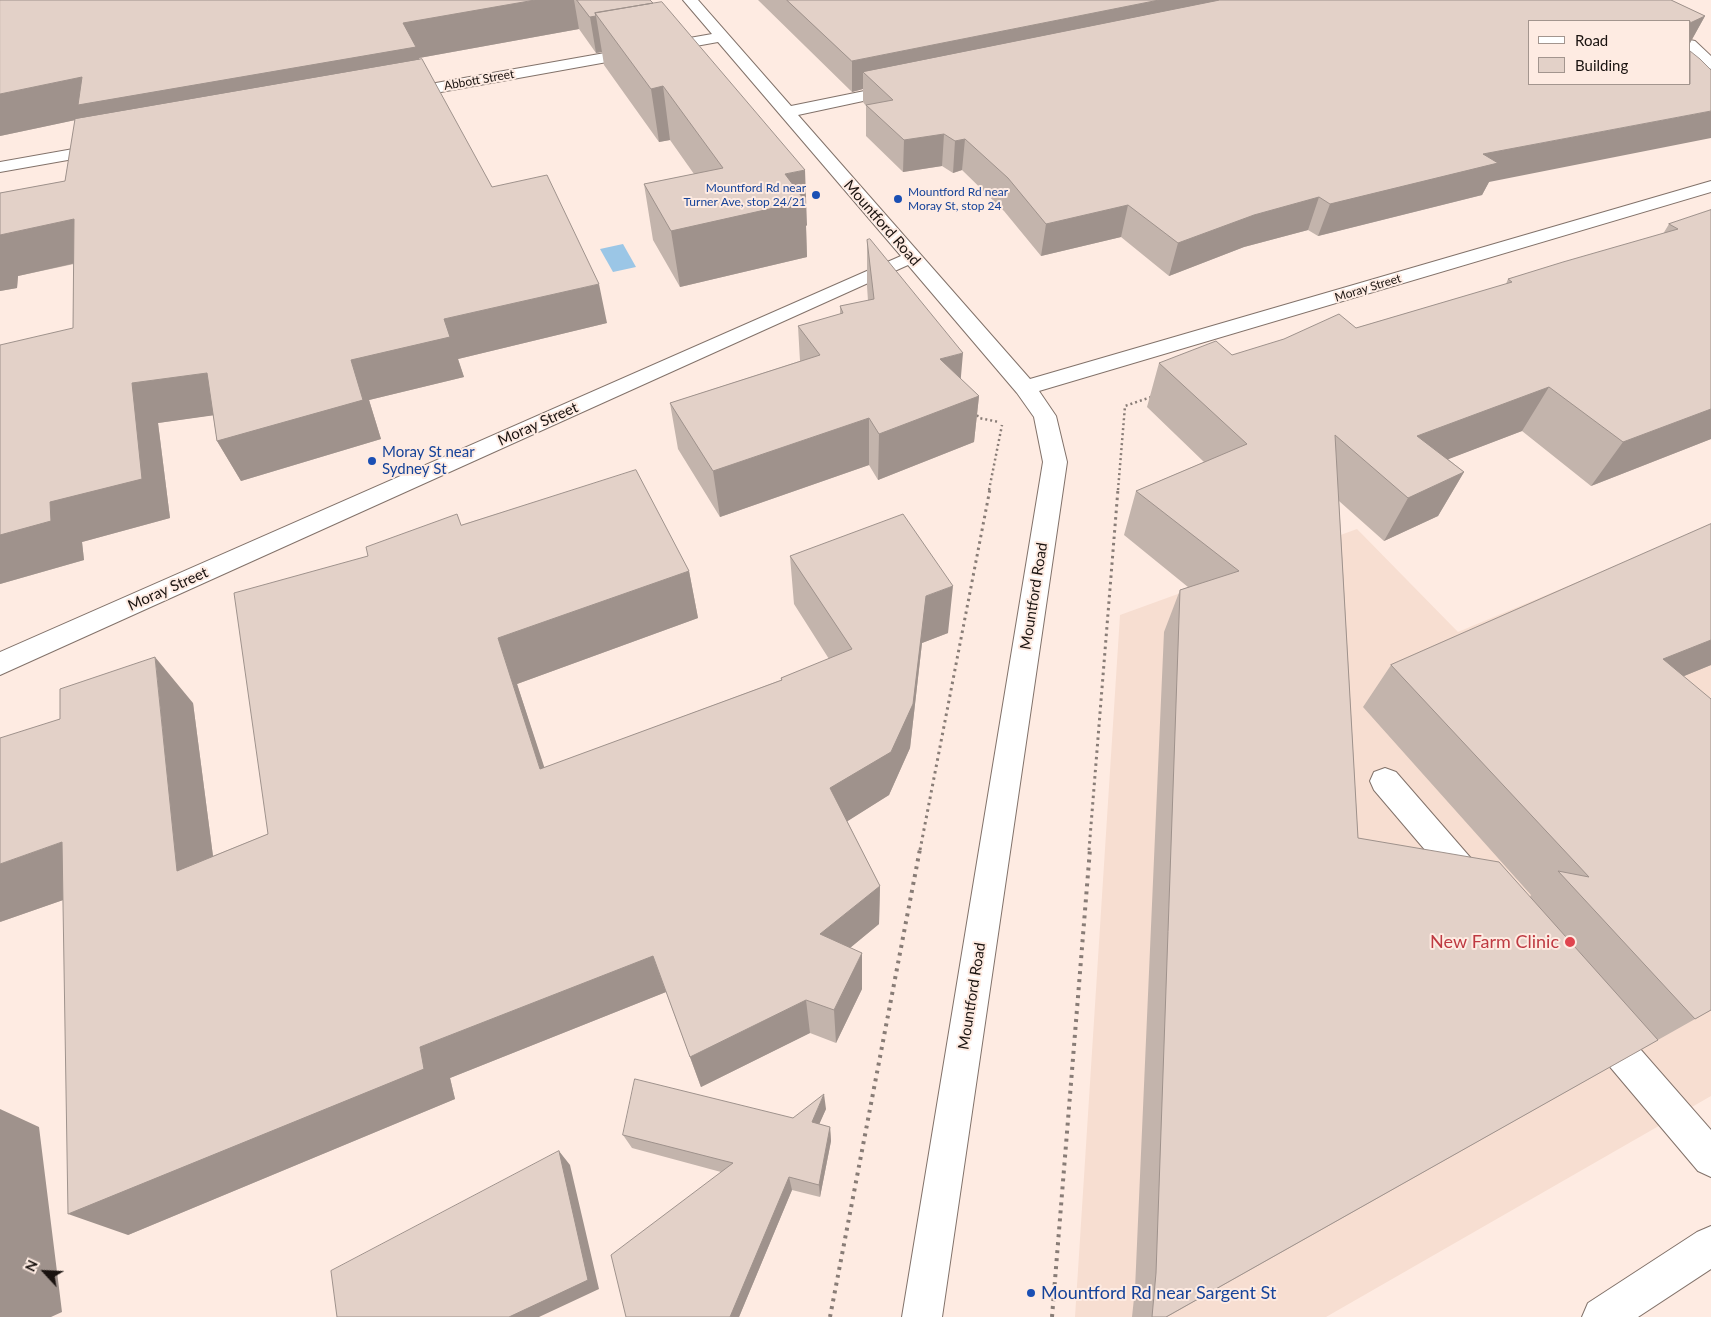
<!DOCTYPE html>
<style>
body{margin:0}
#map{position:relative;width:1711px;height:1317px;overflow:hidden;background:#feebe2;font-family:Lato,sans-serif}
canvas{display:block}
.legend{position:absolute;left:1528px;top:20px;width:162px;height:65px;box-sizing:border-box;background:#feebe2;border:1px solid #a3958e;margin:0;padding:6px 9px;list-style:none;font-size:15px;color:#1a1310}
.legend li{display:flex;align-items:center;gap:10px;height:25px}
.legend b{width:25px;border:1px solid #a3958e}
.north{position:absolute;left:20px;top:1247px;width:50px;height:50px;-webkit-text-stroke:4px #feebe2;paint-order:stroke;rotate:295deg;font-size:14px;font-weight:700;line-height:20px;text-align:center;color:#1a1310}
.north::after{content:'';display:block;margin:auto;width:18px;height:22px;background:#1a1310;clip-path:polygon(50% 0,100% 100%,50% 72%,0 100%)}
</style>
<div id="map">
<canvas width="1711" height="1317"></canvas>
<ul class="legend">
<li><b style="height:6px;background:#fff"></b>Road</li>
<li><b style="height:14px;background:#e3d1c8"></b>Building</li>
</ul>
<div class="north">N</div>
</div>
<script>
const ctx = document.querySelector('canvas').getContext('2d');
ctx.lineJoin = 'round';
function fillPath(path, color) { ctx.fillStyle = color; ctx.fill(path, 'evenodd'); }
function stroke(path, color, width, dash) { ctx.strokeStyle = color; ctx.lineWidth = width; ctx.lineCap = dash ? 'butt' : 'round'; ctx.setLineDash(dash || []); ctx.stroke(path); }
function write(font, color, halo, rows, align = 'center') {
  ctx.font = font + ' Lato,sans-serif'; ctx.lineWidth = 4; ctx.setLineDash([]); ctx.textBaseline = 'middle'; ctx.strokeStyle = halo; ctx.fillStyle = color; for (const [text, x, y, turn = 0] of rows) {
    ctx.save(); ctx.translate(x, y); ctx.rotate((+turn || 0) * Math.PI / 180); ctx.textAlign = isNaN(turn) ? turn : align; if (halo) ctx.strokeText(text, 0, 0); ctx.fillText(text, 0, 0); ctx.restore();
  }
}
const built = new Path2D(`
 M1711 526V1096L1326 1317H1075L1120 615 1357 529 1458 632Z`);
const water = new Path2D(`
 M623 244 636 267 613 272 600 249Z`);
const pathFar2 = new Path2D(`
 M974 411 979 418 999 422
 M989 490 1002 425
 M1118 490 1125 406 1154 396`);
const pathFar1 = new Path2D(`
 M920 850 990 489
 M1089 850 1118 489`);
const path = new Path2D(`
 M830 1317 920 849
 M1052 1317 1090 849`);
const service = new Path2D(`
 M1385 768 1396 772 1482 871 1487 881 1482 891 1471 896 1460 891 1374 790 1370 781 1374 772Z
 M1601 1013 1613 1018 1711 1130V1177L1698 1171 1589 1042 1584 1030 1589 1018Z`);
const minor = new Path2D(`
 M683 0H698L791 106 899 84 905 86 907 89 905 92 798 115 1030 379 1711 181V192L1039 391 1056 416 1067 462 942 1317H902L1043 462 1034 417 1017 393 908 265 0 675V652L901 256 718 42 402 99 394 94 402 89 712 34Z
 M1690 40 1695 41 1711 56V69L1706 67 1690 52Z
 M107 143 113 144 116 148 113 152 0 172V162Z
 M1711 1226V1269L1638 1317H1582L1588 1303 1697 1232Z`);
const wall = new Path2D(`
 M0 0H650L807 225 806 226 807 257 680 287 653 240 644 184 694 174 670 140 659 142 604 65 602 52 596 53 579 29 419 58 492 187 607 323 458 359 464 377 369 400 381 439 241 481 217 441 213 415 158 423 170 518 82 542 84 560 0 584 73 328 74 264 18 276 17 288 0 291V292V193L65 181 75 120 0 136Z
 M758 0H1671L1705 16 1690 43V21L1489 182 1482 195 1318 236 1308 230 1244 247 1169 276 1121 237 1041 256 1004 211 962 170 953 173 942 166 903 172 866 136V106L863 102V89L852 92Z
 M1711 210V439L1591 486 1522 431 1448 459 1464 472 1438 516 1384 541 1339 501 1358 838 1530 897 1531 895 1363 707 1391 665 1711 524V665L1684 676 1711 1010 1167 1317H1132L1135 1289 1164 632 1180 590 1188 587 1124 535 1136 491 1204 462 1147 407 1159 363 1232 355 1356 328 1506 284 1508 279 1663 234 1669 224Z
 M867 240 961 379 979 396 974 442 878 480 869 465 720 517 678 449 670 403 800 361 798 326 840 314V306L868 301 867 286Z
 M462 525 689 571 698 618 517 684 544 768 781 680V678L829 659 794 604 790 556 948 633 922 643 910 748 889 795 847 821 880 886 879 924 850 948 862 953V989L836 1043 810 1033 701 1087 666 992 450 1078 455 1099 128 1235 63 900 0 922 193 703 213 856 268 834 368 556Z
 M826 1109 819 1124 830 1127 831 1141 820 1197 792 1190 739 1317H626L721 1172 632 1148 623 1135 793 1118Z`);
const shadedWall = new Path2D(`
 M535 0H574L579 29 419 58 427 83 85 118 0 136V94L82 77Z
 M1159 0H1254L863 72V89L852 92V61Z
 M596 16 602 52 596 53 590 17Z
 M1705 16 1690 43V23Z
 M663 86 670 140 659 142 651 89Z
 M1711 111V138L1489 182 1482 195 1318 236 1330 204 1483 154Z
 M944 134 942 166 903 172 904 140Z
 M965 139 962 170 953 173 955 141Z
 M805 170 807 225 806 226 807 257 680 287 671 231 785 174Z
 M1319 197 1308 230 1244 247 1169 276 1178 243 1254 215Z
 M1128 205 1121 237 1041 256 1046 224Z
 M74 219 98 258 18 276 17 288 0 291V292V235Z
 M599 284 607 323 458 359 464 377 369 400 381 439 241 481 217 441 351 360 444 319Z
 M963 353 959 399 940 359Z
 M207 373 230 413 158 423 170 518 82 542 84 560 0 584V535L132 383Z
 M1549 387 1522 431 1394 480 1417 436Z
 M979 396 974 442 878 480 879 434Z
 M1711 409V439L1591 486 1623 442Z
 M869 418V465L720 517 713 471Z
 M1464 472 1438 516 1384 541 1408 498Z
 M689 571 698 618 517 684 559 812 540 769 498 638Z
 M953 586 948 633 922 643 910 748 889 795 832 831 830 788 926 596Z
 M1711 640V665L1623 701 1663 659Z
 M155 657 193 703 220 910 177 871Z
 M62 842 112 883 0 922V864Z
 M880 886 879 924 822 971 820 934Z
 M862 953V989L836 1043 834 1010Z
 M653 956 666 992 450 1078 455 1099 128 1235 68 1214 420 1047Z
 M806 1000 810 1033 701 1087 690 1057Z
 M824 1094 826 1109 814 1136 812 1122Z
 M0 1109 39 1127 62 1312 51 1317H0Z
 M830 1127 831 1141 820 1197 819 1185Z
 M559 1151 570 1165 599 1289 539 1317H509Z
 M789 1177 792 1190 739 1317H730Z`);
const building = new Path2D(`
 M0 0H535L403 23 416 47 78 105 82 77 0 94Z
 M577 0H650L653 3 595 13 596 16 590 17Z
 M787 0H1159L852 61Z
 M1220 0H1671L1705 16 1690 23V21H1530V84H1690V51L1700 59 1711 70V111L1483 154 1498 163 1330 204 1319 197 1254 215 1178 243 1128 205 1046 224 1008 178 965 139 955 141 944 134 904 140 866 105 893 100 863 72Z
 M662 2 805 170 785 174 805 201 671 231 644 184 723 168 663 86 651 89 595 13Z
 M422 59 492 187 547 175 599 284 444 319 450 337 351 360 363 400 217 441 207 373 132 383 142 479 50 502 51 521 0 535V345L73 328 74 219 0 235V193L65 181 75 119Z
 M1711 210V409L1623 442 1549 387 1417 436 1464 472 1408 498 1335 435 1358 838 1499 862 1658 1040 1166 1317H1152L1156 1273 1180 590 1239 571 1136 491 1247 444 1159 363 1216 341 1232 355 1284 339 1339 314 1356 328 1512 282 1508 279 1563 262 1678 229 1669 224Z
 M870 239 963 353 940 359 979 396 879 434 869 418 713 471 670 403 820 355 798 326 843 313 840 306 874 299 867 240Z
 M636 470 689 571 498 638 540 769 782 680 781 678 852 649 790 556 903 514 953 586 926 596 913 704 891 752 830 788 880 886 820 934 862 953 834 1010 806 1000 690 1057 653 956 420 1047 424 1069 68 1214 62 842 0 864V738L60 719V689L155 657 177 871 268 834 234 593 368 556 366 547 457 514 461 525Z
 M1711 524V640L1663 659 1711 699V1010L1695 1019 1558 871 1589 877 1391 665Z
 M635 1079 793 1118 824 1094 812 1122 830 1127 819 1185 789 1177 730 1317H626L611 1255 733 1163 623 1135Z
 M559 1151 588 1280 509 1317H337L331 1271Z`);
const markers = [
 [816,195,5,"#1a4fb4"],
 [898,199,5,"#1a4fb4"],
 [372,461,5,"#1a4fb4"],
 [1570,942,6,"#e0444e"],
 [1031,1293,5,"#1a4fb4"]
];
const farStreetnames = [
 ["Abbott Street",479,80,-10],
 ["Moray Street",1368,288,-17]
];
const farTransitnames = [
 ["Mountford Rd near",806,188],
 ["Turner Ave, stop 24/21",806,202],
 ["Mountford Rd near",908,192,"left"],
 ["Moray St, stop 24",908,206,"left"]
];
const streetNames = [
 ["Mountford Road",882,223,49],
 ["Moray Street",538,424,-24],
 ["Moray Street",168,589,-24],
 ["Mountford Road",1034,596,-81],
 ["Mountford Road",972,996,-81]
];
const transitNames = [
 ["Moray St near",382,452],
 ["Sydney St",382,469]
];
const nearHealthnames = [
 ["New Farm Clinic",1559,942]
];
const nearTransitnames = [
 ["Mountford Rd near Sargent St",1041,1293]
];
fillPath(built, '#f7ded1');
fillPath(water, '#9bc6e6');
stroke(service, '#82726a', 2);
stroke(minor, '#82726a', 2);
stroke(pathFar2, '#887c76', 2.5, [2, 3]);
stroke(pathFar1, '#887c76', 3, [2.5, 4]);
stroke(path, '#887c76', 4, [3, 5]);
fillPath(service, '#fff');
fillPath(minor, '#fff');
fillPath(wall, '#c3b4ac');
fillPath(shadedWall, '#9f928c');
fillPath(building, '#e3d1c8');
stroke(building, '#9f928c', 1);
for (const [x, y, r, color] of markers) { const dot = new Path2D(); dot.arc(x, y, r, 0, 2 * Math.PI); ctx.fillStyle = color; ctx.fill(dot); stroke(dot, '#feebe2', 2); }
write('12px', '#1a1310', '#feebe2', farStreetnames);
write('12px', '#164399', '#feebe2', farTransitnames, 'right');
write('15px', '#1a1310', '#feebe2', streetNames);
write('15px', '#164399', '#feebe2', transitNames, 'left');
write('18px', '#be3a42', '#feebe2', nearHealthnames, 'right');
write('18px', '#164399', '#feebe2', nearTransitnames, 'left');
</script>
